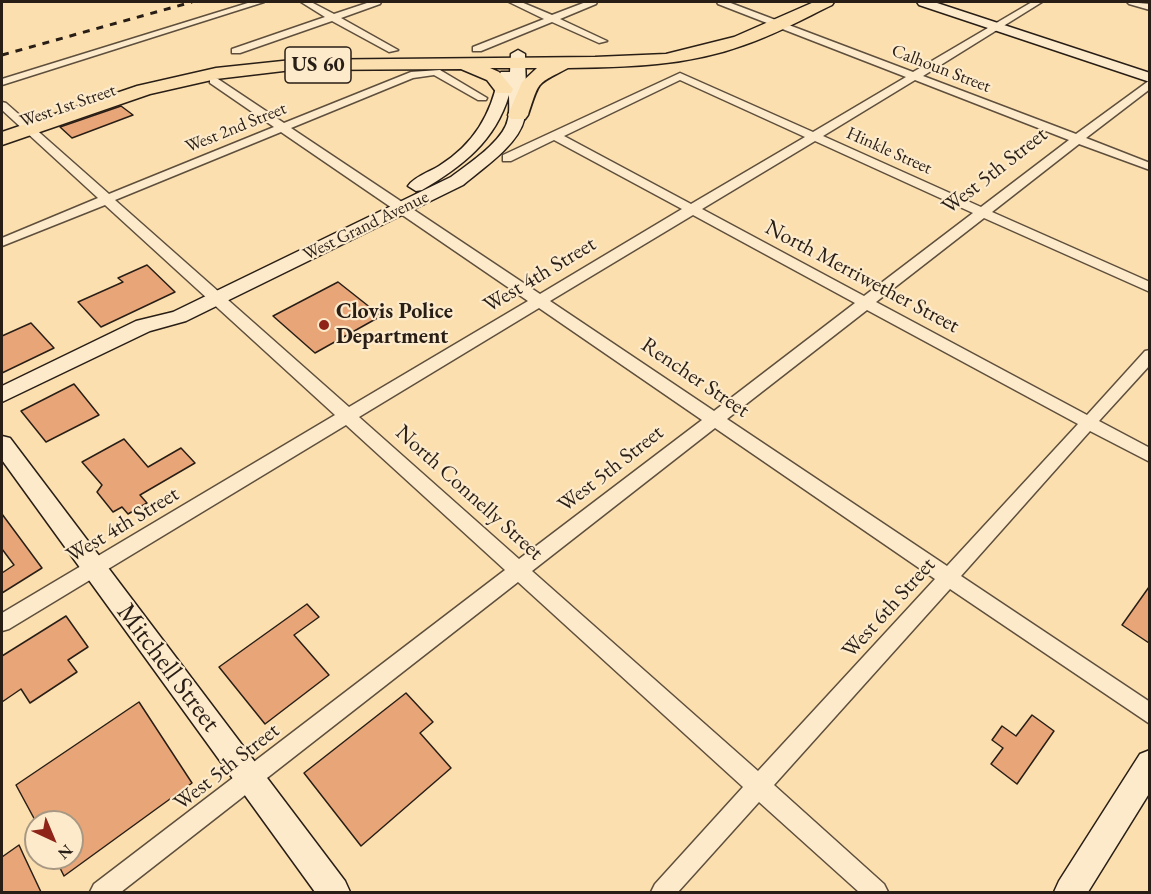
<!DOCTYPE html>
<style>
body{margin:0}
#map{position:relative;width:1151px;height:894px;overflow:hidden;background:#fbdfaf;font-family:"EB Garamond",serif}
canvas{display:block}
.frame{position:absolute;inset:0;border:3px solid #291e16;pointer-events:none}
.north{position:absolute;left:24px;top:810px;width:60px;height:60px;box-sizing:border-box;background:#fceacb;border:2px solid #a89883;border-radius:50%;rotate:136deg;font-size:16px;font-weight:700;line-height:24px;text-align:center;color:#291e16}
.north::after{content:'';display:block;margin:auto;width:21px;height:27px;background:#8f2418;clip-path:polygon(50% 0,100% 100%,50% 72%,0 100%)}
</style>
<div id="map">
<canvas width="1151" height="894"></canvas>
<div class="frame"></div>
<div class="north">N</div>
</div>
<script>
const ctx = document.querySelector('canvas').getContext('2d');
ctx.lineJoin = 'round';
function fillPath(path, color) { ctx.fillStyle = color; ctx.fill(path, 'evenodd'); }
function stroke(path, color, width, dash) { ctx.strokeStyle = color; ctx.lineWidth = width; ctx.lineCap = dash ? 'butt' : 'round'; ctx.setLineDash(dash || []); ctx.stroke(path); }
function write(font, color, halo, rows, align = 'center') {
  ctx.font = font + ' "EB Garamond",serif'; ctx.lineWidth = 4.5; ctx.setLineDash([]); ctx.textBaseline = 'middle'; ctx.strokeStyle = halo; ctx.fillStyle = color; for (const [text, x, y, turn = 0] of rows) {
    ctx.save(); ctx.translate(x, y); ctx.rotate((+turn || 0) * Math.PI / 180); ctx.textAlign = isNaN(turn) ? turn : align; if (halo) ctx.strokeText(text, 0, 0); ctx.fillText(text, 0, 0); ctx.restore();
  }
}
const building = new Path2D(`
 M121 106 133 115 72 138 60 127Z
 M147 265 175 292 101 327 78 302 123 282 118 278Z
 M338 282 381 316 315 353 273 316Z
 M31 323 54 348 2 373V336Z
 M74 384 99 415 46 442 21 411Z
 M124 439 148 467 181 448 195 463 140 495 147 503 128 514 122 507 113 512 97 492 102 485 82 462Z
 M2 514 42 568 2 593V573L14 565 2 549Z
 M1149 587V643L1122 625Z
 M307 604 319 617 294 635 329 675 265 724 219 667Z
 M66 616 88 647 68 660 77 672 30 703 21 689 2 702V656Z
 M406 693 433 722 420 733 451 768 361 846 304 773Z
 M139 702 192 783 64 876 55 858H72V822H36L16 785Z
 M1032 715 1054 731 1017 784 991 764 1003 748 992 740 1002 726 1016 736Z
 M19 845 24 856 41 892H2V857Z`);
const street = new Path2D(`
 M251 2H264L2 85V79Z
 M301 2H311L334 14 370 2H381L380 4 341 18 398 50 389 52 332 21 240 53H232V49L325 17Z
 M509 2H521L552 15 586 2H597L596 4 560 19 607 41 599 43 552 22 481 51H473V47L544 19Z
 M717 2H728L913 72 1032 2H1042L923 76 1076 134 1150 80V89L1086 138 1150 163V170L1079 144 992 212 1150 282V292L984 218 876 302 1087 415 1145 351 1150 350V365L1099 421 1150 448V462L1090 431 961 576 1150 702V724L950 589 774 785 884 884 888 892H859L759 802 678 892H651L655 884 743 787 518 582 121 892H90L94 884 505 570 346 425 9 629 2 631V613L335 415 105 205 2 246V238L98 198 2 110V102L6 103 109 194 274 127 210 83V79H218L284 123 411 72 440 70 487 98 486 100H478L434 75 413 78 291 128 540 294 682 209 554 140 511 161H503V155L680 73 813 132 906 77 718 4ZM680 80 805 137 691 204 564 136ZM915 80 1069 140 981 207 823 136ZM281 132 528 301 349 407 115 200ZM815 141 973 213 864 296 702 209ZM693 215 855 303 714 411 550 301ZM539 308 702 420 519 559 359 417ZM867 310 1078 424 947 566 727 419ZM715 428 935 579 758 771 532 571Z
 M1127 2 1150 4V10L1129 4Z`);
const secondary = new Path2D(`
 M917 2H934L1150 73V82L919 5Z
 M518 50 525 54C525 73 528 102 524 120 518 145 482 169 463 185L186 321 150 331 2 402V386L136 321 173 312 451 177C468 164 504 141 508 119 510 112 509 103 509 95 495 141 463 166 422 190L416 191 408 186C414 177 429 172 439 166 474 144 491 115 499 75L501 72H510L511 54Z
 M2 436 10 438 345 881 350 892H315L2 460Z
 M1150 750V792L1088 892H1054L1059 881 1140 754Z`);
const highway = new Path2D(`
 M814 2H834L832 5C803 19 774 35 744 45 687 66 628 67 568 68 536 85 540 79 528 115L525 119H511L508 115 522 82 537 68H490L499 72 513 89 511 93H497L487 80 461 69 292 70 216 79 150 94 2 145V132L137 86 216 68 292 60 595 57 666 54 734 37Z`);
const rail = new Path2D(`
 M2 55 192 2`);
const markers = [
 [324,325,6,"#8f2418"]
];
const farStreetnames = [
 ["Calhoun Street",941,69,21],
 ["West 1st Street",68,106,-19],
 ["West 2nd Street",236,128,-22],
 ["Hinkle Street",889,151,24],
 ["West Grand Avenue",366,226,-26]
];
const shields = [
 [318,65,66]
];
const shieldNames = [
 ["US 60",318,65]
];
const streetNames = [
 ["West 5th Street",995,171,-38],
 ["West 4th Street",540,275,-31],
 ["North Merriwether Street",862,277,28],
 ["Rencher Street",695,378,34],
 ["West 5th Street",611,469,-38],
 ["North Connelly Street",469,493,42],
 ["West 4th Street",123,525,-31],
 ["West 6th Street",889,608,-48],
 ["West 5th Street",227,767,-38]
];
const poiNames = [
 ["Clovis Police",336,312],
 ["Department",336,337]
];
const nearStreetnames = [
 ["Mitchell Street",168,668,53]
];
fillPath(building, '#e8a678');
stroke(building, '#291e16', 1.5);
stroke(street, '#5e4e3c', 3);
stroke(secondary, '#291e16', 3);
stroke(highway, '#291e16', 3);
fillPath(street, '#fceacb');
fillPath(secondary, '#fceacb');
fillPath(highway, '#fbdfaf');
stroke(rail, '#291e16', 3, [7, 7]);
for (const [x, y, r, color] of markers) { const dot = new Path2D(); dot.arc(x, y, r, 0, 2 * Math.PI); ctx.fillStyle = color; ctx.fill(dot); stroke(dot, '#fceacb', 2); }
write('18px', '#291e16', '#fceacb', farStreetnames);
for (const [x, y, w] of shields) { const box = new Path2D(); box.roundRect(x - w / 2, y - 18, w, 36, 4.5); ctx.fillStyle = '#fceacb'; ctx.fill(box); stroke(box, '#291e16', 1.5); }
write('bold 21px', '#291e16', null, shieldNames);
write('22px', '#291e16', '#fceacb', streetNames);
write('bold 22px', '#291e16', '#fceacb', poiNames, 'left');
write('27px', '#291e16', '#fceacb', nearStreetnames);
</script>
